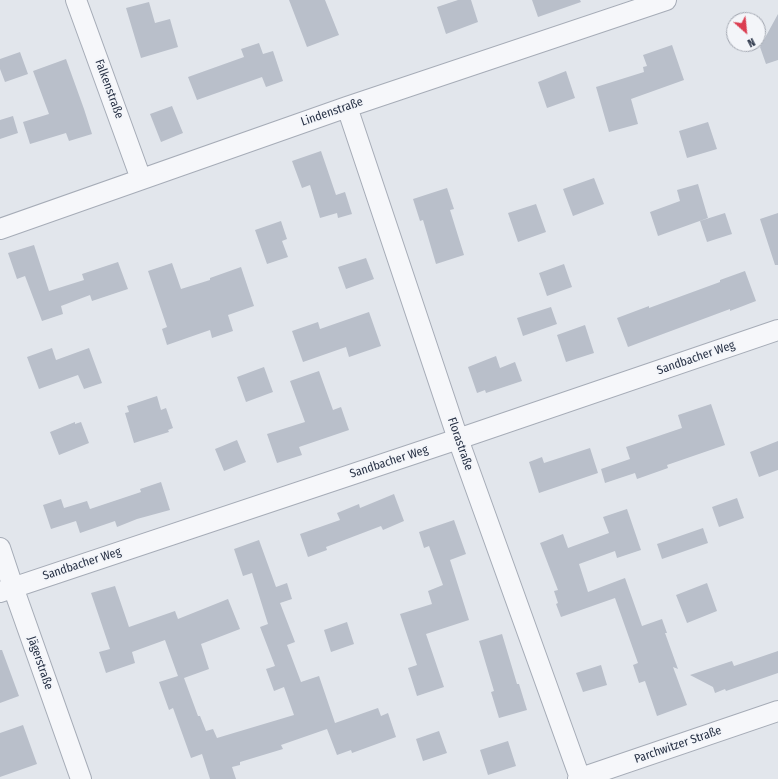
<!DOCTYPE html>
<meta charset="utf-8">
<style>
body{margin:0}
#map{position:relative;width:778px;height:779px;overflow:hidden;background:#e2e6ec;font-family:"Fira Sans Condensed",sans-serif}
canvas{display:block}
.north{position:absolute;left:726px;top:12px;width:40px;height:40px;box-sizing:border-box;background:#f3f5f9;border:1px solid #a2a7b1;border-radius:50%;rotate:153deg;font-size:11px;font-weight:700;line-height:16px;text-align:center;color:#283246}
.north::after{content:'';display:block;margin:auto;width:14px;height:18px;background:#db3e51;clip-path:polygon(50% 0,100% 100%,50% 72%,0 100%)}
</style>
<div id="map">
<canvas width="778" height="779"></canvas>
<div class="north">N</div>
</div>
<script>
const ctx = document.querySelector('canvas').getContext('2d');
ctx.lineJoin = 'round';
function fillPath(path, color) { ctx.fillStyle = color; ctx.fill(path, 'evenodd'); }
function stroke(path, color, width, dash) { ctx.strokeStyle = color; ctx.lineWidth = width; ctx.lineCap = dash ? 'butt' : 'round'; ctx.setLineDash(dash || []); ctx.stroke(path); }
function write(font, color, halo, rows, align = 'center') {
  ctx.font = font + ' "Fira Sans Condensed",sans-serif'; ctx.lineWidth = 3.5; ctx.setLineDash([]); ctx.textBaseline = 'middle'; ctx.strokeStyle = halo; ctx.fillStyle = color; for (const [text, x, y, turn = 0] of rows) {
    ctx.save(); ctx.translate(x, y); ctx.rotate((+turn || 0) * Math.PI / 180); ctx.textAlign = isNaN(turn) ? turn : align; if (halo) ctx.strokeText(text, 0, 0); ctx.fillText(text, 0, 0); ctx.restore();
  }
}
const building = new Path2D(`
 M289 0H325L339 35 307 47Z
 M458 0H471L478 22 446 34 437 7Z
 M532 0H580L581 2 538 17Z
 M149 2 155 23 170 19 178 47 141 58 126 8Z
 M778 14V60L766 64 760 47Z
 M259 43 263 54 273 51 283 81 266 87 262 77 197 100 188 77 244 57 241 49Z
 M672 45 684 80 631 99 638 124 609 132 596 87 644 72 643 67 647 66 643 55Z
 M20 52 28 74 5 82 0 69V59Z
 M66 59 84 109 92 134 69 141 66 133 30 144 23 122 49 114 33 71Z
 M566 71 575 98 547 108 538 82Z
 M172 106 183 133 161 142 150 114Z
 M13 116 18 133 0 139V120Z
 M708 122 717 149 687 158 679 131Z
 M321 151 336 195 345 192 352 214 338 218 337 213 320 218 310 185 302 188 292 161Z
 M594 178 604 204 573 216 563 189Z
 M698 184 708 218 658 236 650 212 680 201 677 190Z
 M447 188 454 209 450 210 464 255 436 264 423 220 420 221 413 199Z
 M536 204 546 232 518 242 508 213Z
 M725 213 732 234 707 242 700 221Z
 M778 213V265H775L760 219Z
 M281 221 287 239 282 241 288 257 267 264 255 230Z
 M34 245 49 291 84 280 82 274 118 262 128 289 92 301 90 295 61 306 63 314 42 321 25 276 17 279 8 253Z
 M366 258 374 279 346 289 338 267Z
 M172 263 181 289 210 280V278L241 267 254 306 228 315 233 331 212 338 210 330 167 345 162 329 167 327 148 271Z
 M564 264 572 287 547 296 539 273Z
 M745 271 756 301 730 311V309L628 347 617 318 649 306V308L720 282V280Z
 M551 307 557 324 523 336 517 318Z
 M369 312 381 346 349 357 346 347 303 362 292 331 318 322 320 329Z
 M585 325 594 353 566 362 557 335Z
 M52 348 56 360 89 348 102 383 84 389 78 375 39 389 27 357Z
 M496 356 500 368 515 362 522 381 486 393 485 390 477 393 468 367Z
 M264 367 273 392 246 402 237 377Z
 M319 371 333 410 341 407 349 430 299 447 302 455 277 463 267 434 305 422 290 381Z
 M157 396 161 410 166 408 173 428 168 430 169 432 134 443 125 413 129 412 127 406Z
 M711 404 725 445 667 465 668 468 637 479 635 473 605 483 601 469 630 459 626 447 682 428 678 415Z
 M75 422V424L81 422 89 443 59 455 50 432Z
 M237 440 246 462 224 471 215 449Z
 M778 441V470L759 477 750 452Z
 M590 448 598 473 539 493 529 462 542 457 544 463Z
 M161 482 170 510 137 519 117 527 115 521 80 533 76 521 51 529 43 505 61 499 64 508 87 501 90 509 141 492 140 489Z
 M394 494 404 521 383 530 381 526 326 547 327 550 308 557 300 534 340 520 337 513 359 504 360 508Z
 M737 498 744 518 719 527 712 507Z
 M627 509 641 550 617 558 615 551 579 564 588 592 625 578 642 626 662 619 667 633H665L678 669 673 667 687 705 657 716 645 681 639 683 633 665 638 663 615 598 561 617 556 604 558 603 554 591 558 590 540 543 563 534 568 548 609 533 603 517Z
 M454 520 466 554 450 560 469 620 426 634 444 687 417 696 408 668 417 665 400 614 432 604 428 591 443 585 429 546 424 548 419 532Z
 M703 528 708 543 662 559 657 544Z
 M259 540 276 587 287 583 292 599 280 603 295 642 287 645 301 682 319 676 335 723 378 708 381 716 388 713 396 737 352 753 351 750 337 755 327 729 281 745 283 749 240 762V765L232 767 236 779H210L202 754 191 758 173 708 169 710 159 682 178 676 165 640 132 652 135 663 106 673 99 652 110 649 91 593 115 586 129 627 175 611 178 619 228 599 240 629 201 644 209 669 184 678 198 716H200L206 731 213 729 217 738 294 715 284 687 274 691 266 669 275 666 260 627 268 624 252 573 243 576 234 549Z
 M707 583 717 611 687 623 676 595Z
 M347 622 354 644 331 652 324 630Z
 M502 634 517 684H519L527 710 499 718 491 692 494 691 479 641Z
 M0 650H2L19 696 0 703Z
 M778 651V673L726 691 725 689 715 693 713 687 690 675 732 661 734 666Z
 M601 665 607 685 583 692 576 673Z
 M23 725 37 764 0 777V733Z
 M439 731 447 753 423 761 416 739Z
 M508 741 516 766 488 775 480 750Z`);
const street = new Path2D(`
 M76 0 141 179
 M347 107 458 439 580 778
 M0 229 347 107 666 0
 M0 548 13 587 81 779
 M0 592 458 439 778 330
 M578 779 778 711`);
const streetNames = [
 ["Falkenstraße",109,89,70],
 ["Lindenstraße",332,112,-19],
 ["Sandbacher Weg",696,358,-19],
 ["Florastraße",460,444,71],
 ["Sandbacher Weg",389,462,-18],
 ["Sandbacher Weg",82,564,-18],
 ["Jägerstraße",40,663,71],
 ["Parchwitzer Straße",678,745,-19]
];
fillPath(building, '#b9bfca');
stroke(street, '#a6acb7', 22);
stroke(street, '#f6f7fa', 20);
write('12px', '#283246', '#f3f5f9', streetNames);
</script>
